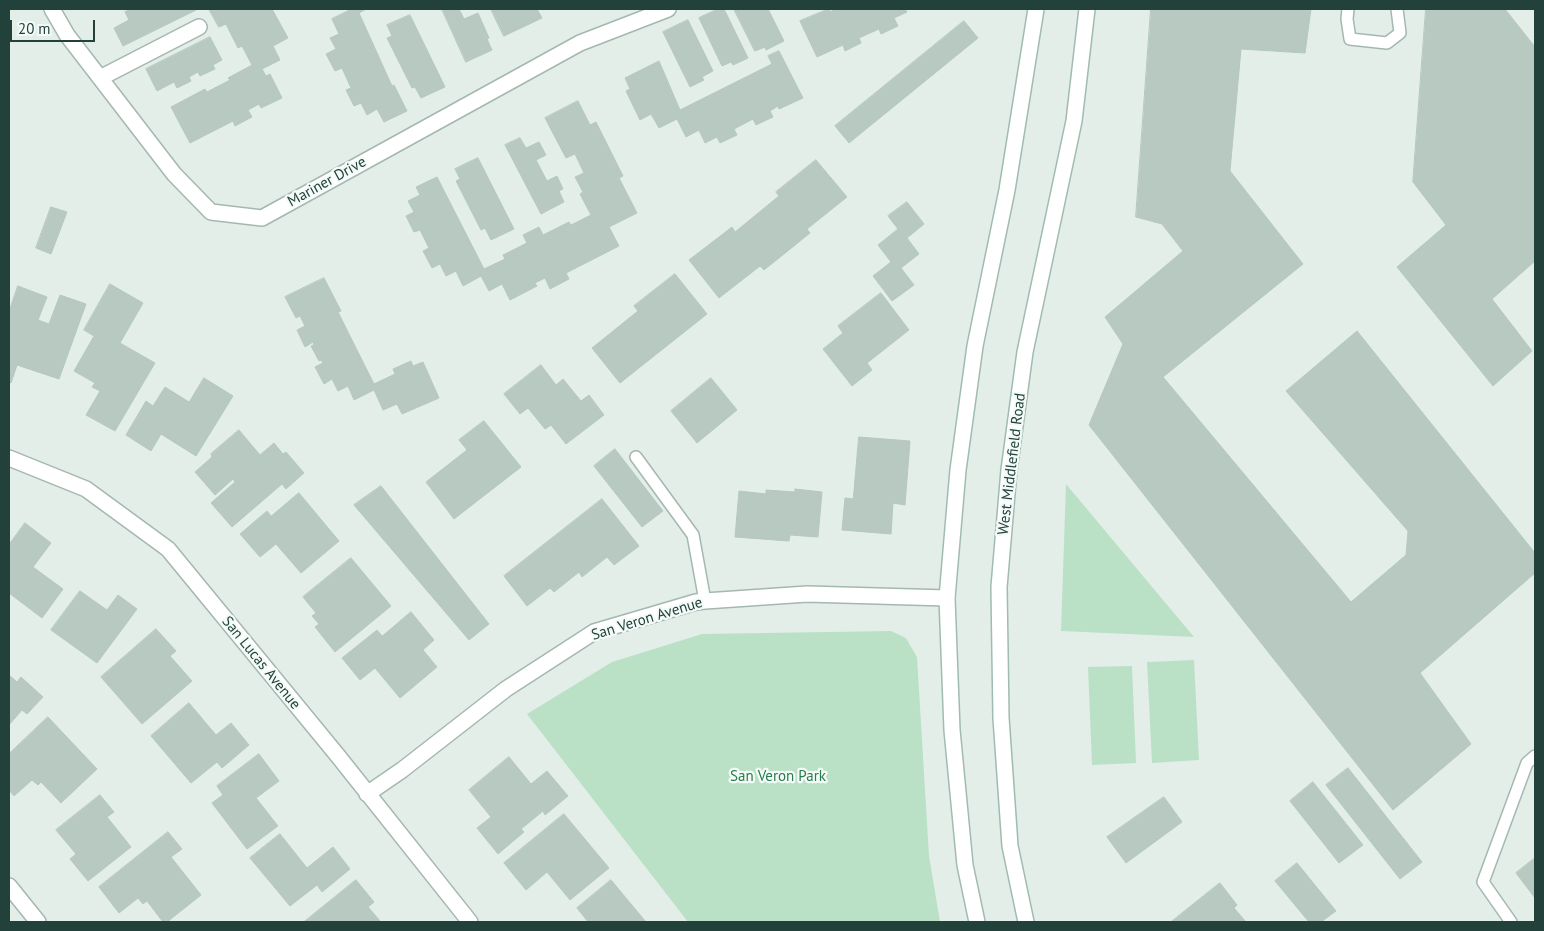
<!DOCTYPE html>
<style>
body{margin:0}
#map{position:relative;width:1544px;height:931px;overflow:hidden;background:#e3eee9;font-family:"PT Sans",sans-serif}
canvas{display:block}
.frame{position:absolute;inset:0;border:10px solid #21413a;pointer-events:none}
.scale{position:absolute;left:10px;top:20px;width:85px;height:22px;box-sizing:border-box;border:2px solid #21413a;border-top:0;padding-left:6px;font-size:15px;line-height:18px;white-space:nowrap;color:#21413a;-webkit-text-stroke:4px #f4faf7;paint-order:stroke}
</style>
<div id="map">
<canvas width="1544" height="931"></canvas>
<div class="frame"></div>
<div class="scale">20 m</div>
</div>
<script>
const ctx = document.querySelector('canvas').getContext('2d');
ctx.lineJoin = 'round';
function fillPath(path, color) { ctx.fillStyle = color; ctx.fill(path, 'evenodd'); }
function stroke(path, color, width, dash) { ctx.strokeStyle = color; ctx.lineWidth = width; ctx.lineCap = dash ? 'butt' : 'round'; ctx.setLineDash(dash || []); ctx.stroke(path); }
function write(font, color, halo, rows, align = 'center') {
  ctx.font = font + ' "PT Sans",sans-serif'; ctx.lineWidth = 4.5; ctx.setLineDash([]); ctx.textBaseline = 'middle'; ctx.strokeStyle = halo; ctx.fillStyle = color; for (const [text, x, y, turn = 0] of rows) {
    ctx.save(); ctx.translate(x, y); ctx.rotate((+turn || 0) * Math.PI / 180); ctx.textAlign = isNaN(turn) ? turn : align; if (halo) ctx.strokeText(text, 0, 0); ctx.fillText(text, 0, 0); ctx.restore();
  }
}
const green = new Path2D(`
 M1066 484 1194 637 1061 631Z
 M891 631 906 638 917 657 929 856 940 922H688L527 714 612 662 702 634Z
 M1194 660 1199 760 1152 763 1147 662Z
 M1132 666 1136 763 1092 765 1088 667Z`);
const building = new Path2D(`
 M132 9H195L196 10 123 46 114 28 129 20 125 12Z
 M209 9H272L288 38 273 46 280 60 262 69 266 76 270 74 282 98 261 108 259 104 248 110 252 117 235 126 233 121 190 143 171 107 205 89 207 92 230 80 228 78 252 65 242 46 238 48 226 24 219 27Z
 M352 9H366L359 13 392 86 394 85 407 111 384 122 377 109 367 115 361 103 354 106 346 90 351 88 342 68 335 71 326 54 336 49 330 38 339 34 332 19Z
 M442 9H459L464 19 478 13 489 38 487 39 492 50 466 62Z
 M491 9H537L542 18 504 36Z
 M718 9H724L748 58 733 65 731 62 722 66 699 18Z
 M734 9H768L784 41 766 50 765 47 755 51Z
 M829 9 830 12 836 9H905L907 12 894 18 898 26 881 34 879 29 859 38 861 43 845 51 843 45 817 57 800 21Z
 M1151 9H1311L1305 53 1241 49 1230 171 1303 264 1163 377 1351 602 1406 555 1408 531 1286 391 1357 331 1535 553V573L1420 673 1471 744 1393 810 1089 425 1123 344 1105 317 1183 251 1162 224 1136 217Z
 M1426 9H1505L1535 47V261L1492 299 1532 351 1493 386 1397 267 1446 225 1413 182Z
 M410 15 445 87 421 98 415 87 412 88 387 38 392 36 387 25Z
 M688 20 713 71 702 77 704 80 690 87 663 32Z
 M964 21 978 38 849 143 835 126Z
 M210 37 222 60 213 65 215 69 200 76 198 72 189 77 191 81 177 88 174 82 157 91 146 69Z
 M779 51 803 98 779 109 778 106 770 111 773 117 756 125 753 119 734 129 737 135 720 143 717 137 705 143 699 130 686 137 677 119 659 128 651 114 640 120 626 91 630 89 625 78 659 61 680 110 772 64 768 56Z
 M578 101 590 125 596 122 623 176 619 178 637 213 609 227 619 246 566 273 569 279 550 289 545 278 535 283 537 286 510 300 502 284 489 291 481 276 463 286 456 271 446 276 440 264 432 268 423 251 429 248 420 230 414 232 406 216 414 212 408 201 420 195 416 187 437 177 484 269 505 259 503 255 527 243 523 235 539 227 543 235 569 222 571 225 591 215 580 194 583 192 575 177 584 173 575 154 566 158 545 118Z
 M520 138 526 148 539 142 546 155 536 160 547 181 557 176 563 189 559 191 564 202 541 214 505 145Z
 M478 158 514 229 491 240 485 228 481 230 456 181 460 179 455 169Z
 M816 160 847 197 807 229 810 233 764 270 760 266 719 298 689 260 732 227 735 232 779 196 776 192Z
 M907 202 924 224 907 238 919 254 901 268 914 285 892 301 873 276 891 262 878 245 898 229 888 216Z
 M51 207 67 212 51 254 36 248Z
 M675 274 707 314 620 383 592 348 638 311 634 306Z
 M324 278 341 311 338 312 374 384 395 374 393 369 411 361 413 366 423 362 439 398 402 414 397 404 383 410 374 390 354 400 348 386 338 391 332 379 324 384 315 367 323 363 321 360 319 361 311 346 314 345 313 342 305 347 297 330 305 326 300 316 296 318 285 297Z
 M110 284 143 303 120 343 155 363 115 431 86 415 100 391 92 387 95 383 74 371 94 336 84 330Z
 M18 286 47 297 38 320 49 324 60 295 86 304 59 379 17 365 11 383 9 382V312Z
 M881 293 909 330 867 363 872 370 852 386 823 349 843 333 838 326Z
 M541 365 556 385 563 379 581 401 589 395 604 415 566 444 551 425 545 429 528 408 520 414 504 394Z
 M204 378 233 396 196 456 161 434 151 451 126 435 146 401 153 406 165 387 189 402Z
 M711 378 737 410 697 443 671 411Z
 M484 421 521 467 454 519 426 482 467 450 459 440Z
 M239 430 260 455 274 443 283 454 286 452 304 473 286 489 282 484 232 527 211 503 235 482 233 479 215 495 195 472 212 457 211 454Z
 M859 437 910 441 905 505 893 503 891 534 842 530 845 498 853 499Z
 M615 449 663 511 642 527 594 466Z
 M381 486 489 624 469 640 354 505Z
 M795 489 822 492 818 537 790 535 789 541 735 537 739 491 766 494V490L795 492Z
 M299 493 339 541 301 573 276 544 260 557 240 534 267 511 271 516Z
 M602 499 639 546 614 565 607 557 582 577 579 572 554 592 550 588 527 606 504 576Z
 M25 523 51 543 33 567 63 589 42 618 9 593V545Z
 M351 558 391 606 335 652 315 627 319 624 312 616 316 613 303 597Z
 M80 591 107 610 118 595 137 609 97 663 51 630Z
 M411 612 434 640 423 650 437 667 400 698 375 668 360 680 342 658 377 630 382 636Z
 M156 629 176 651 170 656 192 681 142 724 101 677Z
 M9 675 17 682 21 677 43 697 27 714 22 710 9 725Z
 M189 703 216 735 231 723 249 745 222 768 217 762 191 783 151 736Z
 M48 717 97 769 61 803 41 782 38 785 32 780 14 796 9 790V754Z
 M259 754 279 781 256 798 278 826 247 849 212 803 223 795 217 786Z
 M509 757 531 784 547 771 568 796 545 815 543 811 521 829 524 832 498 854 477 828 491 817 469 790Z
 M1348 768 1422 862 1400 879 1326 785Z
 M1313 782 1363 845 1339 863 1290 801Z
 M100 795 114 812 107 817 131 847 88 881 70 859 76 854 56 830Z
 M1164 797 1182 822 1126 863 1107 837Z
 M564 814 609 868 570 900 547 872 526 890 504 863Z
 M168 832 182 849 171 857 201 895 167 922H163L147 901 143 904 138 898 119 913 99 887Z
 M280 834 307 868 333 847 350 869 322 892 317 885 290 906 250 858Z
 M1535 858V898L1516 873Z
 M1297 863 1336 911 1321 922H1309L1275 881Z
 M356 880 374 902 368 907 381 922H304Z
 M611 880 646 922H588L577 908Z
 M1220 883 1237 905 1234 908 1246 922H1171Z`);
const service = new Path2D(`
 M1348 9 1347 19 1350 39 1387 43 1400 33 1397 9
 M636 457 693 535 705 601
 M1511 922 1483 882 1527 763 1535 756`);
const minor = new Path2D(`
 M52 9 67 35 174 174 211 212 262 218 580 43 668 9
 M100 78 199 27
 M9 458 86 489 168 549 338 756 470 922
 M367 794 402 770 506 689 594 632 696 602 705 601 807 594 947 598
 M9 886 38 922`);
const secondary = new Path2D(`
 M977 922 965 865 952 730 947 598 958 470 975 346 1007 190 1036 9
 M1026 922 1010 846 1001 718 999 587 1009 470 1025 352 1074 121 1087 9`);
const streetNames = [
 ["Mariner Drive",327,182,-29],
 ["West Middlefield Road",1012,464,-83],
 ["San Veron Avenue",647,619,-17],
 ["San Lucas Avenue",261,663,51]
];
const parkNames = [
 ["San Veron Park",778,777]
];
fillPath(green, '#bae1c6');
fillPath(building, '#b8c9c2');
stroke(building, '#b4c8c1', 1);
stroke(service, '#a5b7b1', 14);
stroke(minor, '#a5b7b1', 18);
stroke(secondary, '#a0bbb2', 18);
stroke(service, '#fff', 11);
stroke(minor, '#fff', 15);
stroke(secondary, '#fff', 15);
write('15px', '#21413a', '#f4faf7', streetNames);
write('15px', '#277c4b', '#f4faf7', parkNames);
</script>
